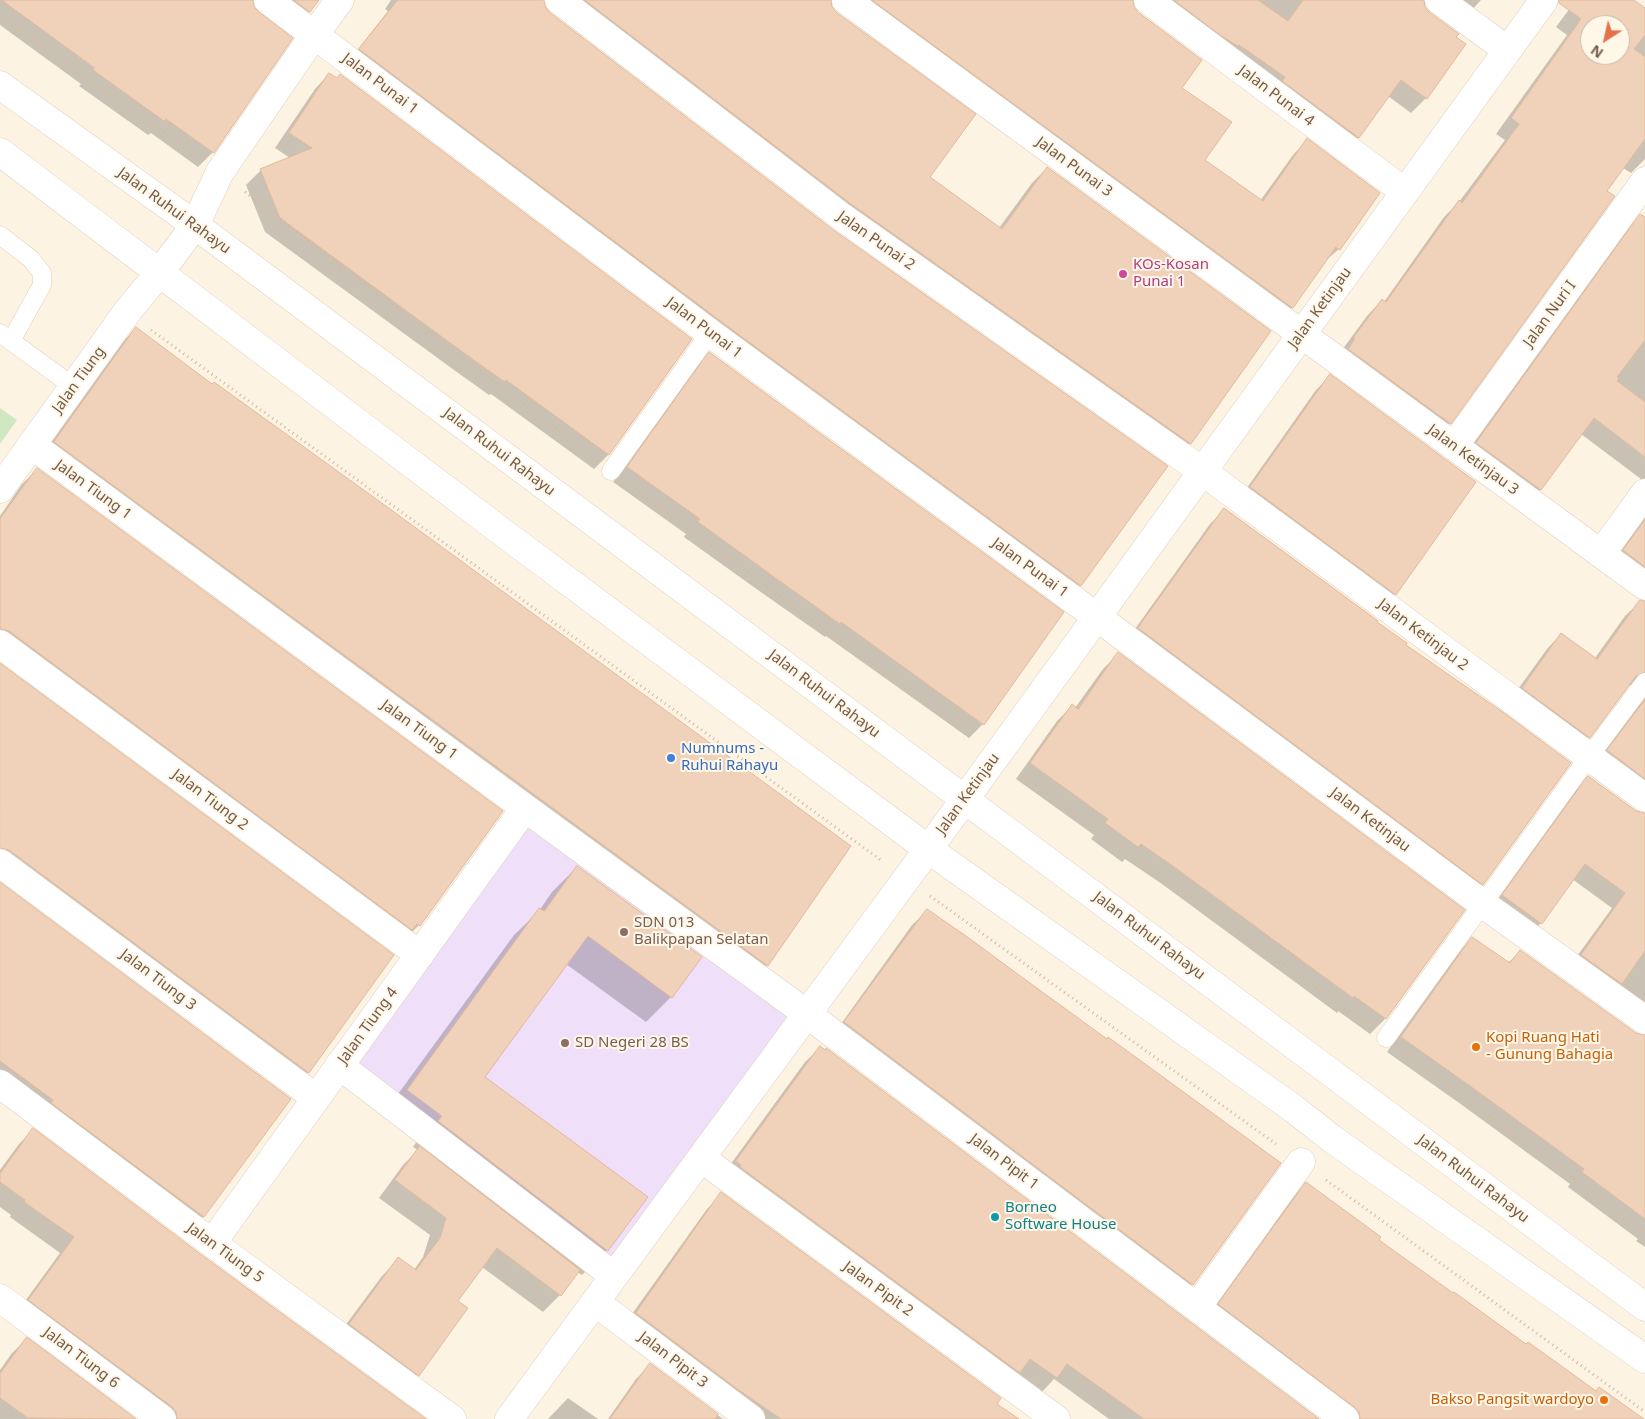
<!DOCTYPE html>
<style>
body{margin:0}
#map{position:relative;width:1645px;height:1419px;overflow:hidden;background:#fcf3e2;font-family:"Noto Sans",sans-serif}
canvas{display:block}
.north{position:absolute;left:1580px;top:15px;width:50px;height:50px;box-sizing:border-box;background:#fff7e8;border:1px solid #c7b8a8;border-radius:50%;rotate:215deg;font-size:14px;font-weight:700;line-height:20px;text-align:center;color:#735a49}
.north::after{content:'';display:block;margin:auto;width:18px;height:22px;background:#e3724a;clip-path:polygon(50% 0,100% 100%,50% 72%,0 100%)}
</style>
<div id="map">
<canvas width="1645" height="1419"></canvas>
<div class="north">N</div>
</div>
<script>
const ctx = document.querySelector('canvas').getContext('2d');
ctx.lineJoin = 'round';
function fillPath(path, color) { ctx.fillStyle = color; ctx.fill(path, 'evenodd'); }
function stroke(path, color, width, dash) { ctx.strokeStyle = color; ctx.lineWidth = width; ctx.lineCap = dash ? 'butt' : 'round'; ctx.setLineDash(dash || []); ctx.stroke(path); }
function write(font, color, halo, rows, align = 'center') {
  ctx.font = font + ' "Noto Sans",sans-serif'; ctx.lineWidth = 4; ctx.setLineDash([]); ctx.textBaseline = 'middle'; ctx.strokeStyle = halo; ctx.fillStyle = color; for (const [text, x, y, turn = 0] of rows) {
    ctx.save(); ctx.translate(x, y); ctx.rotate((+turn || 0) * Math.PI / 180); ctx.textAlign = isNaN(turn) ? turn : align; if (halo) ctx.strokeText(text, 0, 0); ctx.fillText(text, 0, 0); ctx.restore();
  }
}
const education = new Path2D(`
 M522 820 791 1017 609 1267 339 1069Z`);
const green = new Path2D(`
 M0 408 17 420 0 444Z`);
const shadow = new Path2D(`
 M0 0H252L213 152 198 167 151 133 148 135 79 86 81 84 0 25Z
 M257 0H317L309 12 295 26Z
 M391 0H543V6L1080 585 1065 600 346 65 388 11 385 9Z
 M549 0H829L830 6 929 178 999 228 1032 183 1047 168 1190 444 1176 458Z
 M835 0H1131L1133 7 1181 88 1203 160 1260 201 1293 155 1307 140 1339 249 1323 263 1292 307 1277 322Z
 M1137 0H1422L1424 7 1455 37 1464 44 1426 98 1411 113 1388 96 1358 138 1344 152Z
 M1428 0H1481L1461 22Z
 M1576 0H1632L1645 9V159L1631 173 1623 168 1606 191 1613 197 1450 423 1434 438 1339 354 1367 316 1382 300 1384 302 1444 217 1459 202 1505 140 1496 134 1567 35 1556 27ZM1590 25H1620V55H1590Z
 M329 74 609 454 594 469 491 394 489 395 454 370 265 232 246 185 261 170 290 158 275 148 315 89Z
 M1640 216 1645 219V482L1581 434 1540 490 1526 504 1462 458 1626 230Z
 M136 329 767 965 753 979 41 457 121 343Z
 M710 354 983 724 969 738 826 636 825 637 755 588 684 537 686 534 613 482 695 368Z
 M1330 376 1395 594 1381 609 1237 502 1316 390Z
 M37 470 501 811 419 925 404 940 0 650V516L22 484Z
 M1224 510 1375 622 1404 646 1482 884 1468 899 1125 643 1210 524Z
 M1645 513V595L1609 565Z
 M1640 602 1645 603V807L1593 766 1639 704 1642 698 1637 688 1630 685 1626 687 1589 737 1574 752 1508 703 1547 649 1561 634 1595 658 1625 616Z
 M1118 654 1385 1019 1370 1034 1338 1011 1337 1013 1162 884 1125 859 1122 862 1091 839 1094 835 1016 779 1057 721 1072 706 1075 708 1103 669Z
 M0 665 392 956 308 1072 293 1087 0 869Z
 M1589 777 1636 812 1645 814V1029L1567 970 1612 908 1572 879 1541 923 1526 938 1488 910 1574 792Z
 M577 867 671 997 646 1022 566 964 483 1077 607 1250 582 1275 577 1272 560 1295 543 1312 482 1267 456 1301 418 1375 401 1392 333 1342 382 1276 399 1259 414 1270 423 1257 430 1235 379 1198 403 1165 418 1150 413 1147 417 1141 382 1116 514 935 539 911 552 892Z
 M0 884 289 1099 203 1217 188 1231 0 1083Z
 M927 911 1192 1284 1178 1299 831 1038 912 925Z
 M1472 938 1508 963 1520 951 1636 1034 1645 1037V1247L1636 1241 1638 1239 1568 1187 1570 1184 1462 1105 1387 1052 1458 953Z
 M820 1048 1317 1419H1109L1054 1379 1042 1392 722 1176 805 1062Z
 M33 1130 202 1257 423 1419H154L15 1315 60 1253 10 1217 11 1215 0 1207V1170L19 1144Z
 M1306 1183 1377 1240 1634 1419H1337L1205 1319 1292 1198Z
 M722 1194 996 1404 1017 1419H743L622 1328 707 1209Z
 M27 1339 134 1419H0V1370L12 1353Z
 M650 1365 723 1419H608L636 1379Z
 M568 1398 598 1419H548Z`);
const building = new Path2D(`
 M2 0H253L254 7 259 12 293 38 214 153 166 119 164 121 93 70 94 68Z
 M294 0H319L310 12Z
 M398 0H544L545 6 549 12 832 229 1168 466 1081 586 719 320 359 49Z
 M585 0H831L832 7 837 13 976 114 930 177 1002 229 1047 167 1271 331 1191 444 851 204Z
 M872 0H1133L1134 7 1139 13 1202 60 1182 88 1232 122 1205 160 1263 201 1307 138 1380 193 1340 250 1336 247 1293 308Z
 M1174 0H1258L1288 21 1303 0H1424L1425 7 1429 12 1459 34 1456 37 1466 44 1427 99 1401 80 1359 138 1282 81 1285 77 1239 45 1238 46 1220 35Z
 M1559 0H1634L1645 8V35L1634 49 1645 57V139L1607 191 1615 196 1451 424 1348 349 1355 339 1353 338 1382 299 1386 302 1459 200 1462 203 1519 124 1511 118 1581 19 1559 3ZM1590 25H1620V55H1590Z
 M329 73 337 78 340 74 692 339 609 455 506 380 505 382 468 356 280 218 260 169 312 148 289 133Z
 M1640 214 1645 217V340L1617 377 1619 379 1617 381 1645 402V457L1594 418 1541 490 1476 443Z
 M136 327 212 384 214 382 390 509 851 846 768 966 54 442Z
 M709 352 1064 612 984 725 841 622 840 624 770 574 698 522 700 519 627 467Z
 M1330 374 1476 482 1396 595 1250 487Z
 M37 468 503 811 420 926 417 924 412 930 9 631 0 629V519Z
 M1224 508 1378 621 1377 622 1407 643 1406 645 1504 713 1571 763 1483 885 1138 628Z
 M1645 520V567L1623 550Z
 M1640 600 1645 601V672L1636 676 1590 738 1522 688 1561 633 1597 659Z
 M1118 652 1465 910 1386 1019 1354 996 1353 998 1177 869 1141 844 1138 847 1105 823 1108 819 1030 763 1072 704 1078 709Z
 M0 663 394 955 309 1073 9 850 0 848Z
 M1645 700V779L1607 750Z
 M1588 776 1636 811 1645 813V951L1622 984 1581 955 1625 893 1585 864 1542 924 1502 895Z
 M577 866 702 957 672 998 588 936 485 1077 648 1197 608 1251 438 1121 442 1116 407 1090 539 908 544 911Z
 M0 882 291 1099 204 1217 51 1103 53 1100 0 1061Z
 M927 909 966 936 1034 986 1107 1039 1108 1037 1281 1163 1193 1285 844 1022Z
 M1472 937 1510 963 1520 950 1636 1033 1645 1035V1219L1582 1172 1584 1169 1477 1091 1401 1037Z
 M820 1046 825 1050 826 1048 1319 1419H1144L1067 1364 1057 1378 1030 1359 1020 1373 740 1167 741 1165 736 1161Z
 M33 1128 203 1256 426 1419H177L176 1412 171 1406 28 1300 74 1237 24 1202 25 1200 0 1182V1174Z
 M420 1146 580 1270 561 1296 497 1248 458 1301 468 1308 419 1376 349 1324 398 1257 416 1270 440 1238 446 1218 395 1180Z
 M1306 1182 1381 1237 1379 1240 1453 1293 1454 1292 1526 1344 1528 1342 1596 1391 1599 1387 1644 1419H1360L1359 1412 1354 1407 1218 1304Z
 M721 1192 1001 1398 997 1404 1019 1419H781L736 1388 636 1313Z
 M27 1337 136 1419 28 1418 0 1398V1374Z
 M650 1363 718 1414 715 1419H610Z`);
const path = new Path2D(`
 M0 17 196 155
 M245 192 592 456
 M151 330 882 861
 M631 486 971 738
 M1020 774 1366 1024
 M930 896 1276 1144
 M1405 1053 1645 1232
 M1326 1180 1645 1412`);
const service = new Path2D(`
 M0 235 31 259 42 273V285L11 341
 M0 333 74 387
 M611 471 710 333
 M1386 1038 1588 758 1645 682`);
const minor = new Path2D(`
 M268 0 710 333 1097 617 1483 904 1645 1020
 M559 0 842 217 1202 471 1645 798
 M846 0 1645 586
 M1148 0 1405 192
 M1439 0 1507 50
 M32 445 525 808 807 1014 1345 1419
 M1454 446 1645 181
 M0 489 127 312 160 272 195 225 220 172 314 35 340 0
 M1601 554 1645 493
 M0 644 420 955
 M965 799 1544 0
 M0 863 316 1098
 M339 1065 614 1276
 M0 1084 212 1243 452 1419
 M701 1158 1056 1419
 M212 1243 525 808
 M0 1298 162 1419
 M595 1302 751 1419
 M1197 1307 1301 1162`);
const tertiary = new Path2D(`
 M509 1419 965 799`);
const secondary = new Path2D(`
 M0 85 195 225 1645 1307
 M0 152 510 538 928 849 1294 1109 1332 1139 1645 1359`);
const markers = [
 [1123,274,5,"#d1479c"],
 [671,758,5,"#3f7fe0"],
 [624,932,5,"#8d6e63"],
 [565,1043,5,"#8d6e63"],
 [1476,1047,5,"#e8710a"],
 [995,1217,5,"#0f9aa8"],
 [1604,1400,5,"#e8710a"]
];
const streetNames = [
 ["Jalan Punai 1",380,84,37],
 ["Jalan Punai 4",1276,96,37],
 ["Jalan Punai 3",1074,167,36],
 ["Jalan Ruhui Rahayu",174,211,36],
 ["Jalan Punai 2",876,241,35],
 ["Jalan Ketinjau",1320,308,-54],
 ["Jalan Nuri I",1550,314,-54],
 ["Jalan Punai 1",704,328,37],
 ["Jalan Tiung",79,380,-54],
 ["Jalan Ruhui Rahayu",499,452,37],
 ["Jalan Ketinjau 3",1473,460,36],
 ["Jalan Tiung 1",93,490,36],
 ["Jalan Punai 1",1030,568,36],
 ["Jalan Ketinjau 2",1423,635,37],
 ["Jalan Ruhui Rahayu",824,694,37],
 ["Jalan Tiung 1",419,730,36],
 ["Jalan Ketinjau",968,794,-54],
 ["Jalan Tiung 2",210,800,37],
 ["Jalan Ketinjau",1370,820,37],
 ["Jalan Ruhui Rahayu",1149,936,37],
 ["Jalan Tiung 3",158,980,37],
 ["Jalan Tiung 4",368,1026,-54],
 ["Jalan Pipit 1",1004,1162,37],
 ["Jalan Ruhui Rahayu",1473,1179,37],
 ["Jalan Tiung 5",225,1253,36],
 ["Jalan Pipit 2",878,1289,36],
 ["Jalan Tiung 6",81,1358,37],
 ["Jalan Pipit 3",673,1360,37]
];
const hotelNames = [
 ["KOs-Kosan",1133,265],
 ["Punai 1",1133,282]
];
const shopNames = [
 ["Numnums -",681,749],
 ["Ruhui Rahayu",681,766]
];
const educationNames = [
 ["SDN 013",634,923],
 ["Balikpapan Selatan",634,940],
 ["SD Negeri 28 BS",575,1043]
];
const foodNames = [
 ["Kopi Ruang Hati",1486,1038],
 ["- Gunung Bahagia",1486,1055],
 ["Bakso Pangsit wardoyo",1594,1400,"right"]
];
const cultureNames = [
 ["Borneo",1005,1208],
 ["Software House",1005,1225]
];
fillPath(education, '#f0dff8');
fillPath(green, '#d0e8c1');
fillPath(shadow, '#0003');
fillPath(building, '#f0d2bb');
stroke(building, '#e2b99c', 1);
stroke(service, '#e0cfbe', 19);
stroke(minor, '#e0cfbe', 29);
stroke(tertiary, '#e0cfbe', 29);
stroke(secondary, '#e4d1bd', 29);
stroke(path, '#d5b69e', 3, [1, 4]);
stroke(service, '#fff', 18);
stroke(minor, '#fff', 28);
stroke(tertiary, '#fff', 28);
stroke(secondary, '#fff', 28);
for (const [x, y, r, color] of markers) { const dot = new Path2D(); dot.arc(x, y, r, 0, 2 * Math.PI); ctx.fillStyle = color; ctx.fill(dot); stroke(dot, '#fff7e8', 2); }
write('15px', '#735a49', '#fff7e8', streetNames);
write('15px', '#b23c85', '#fff7e8', hotelNames, 'left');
write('15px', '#366cbe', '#fff7e8', shopNames, 'left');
write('15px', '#785e54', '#fff7e8', educationNames, 'left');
write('15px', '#c56008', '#fff7e8', foodNames, 'left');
write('15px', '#0d838f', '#fff7e8', cultureNames, 'left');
</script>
